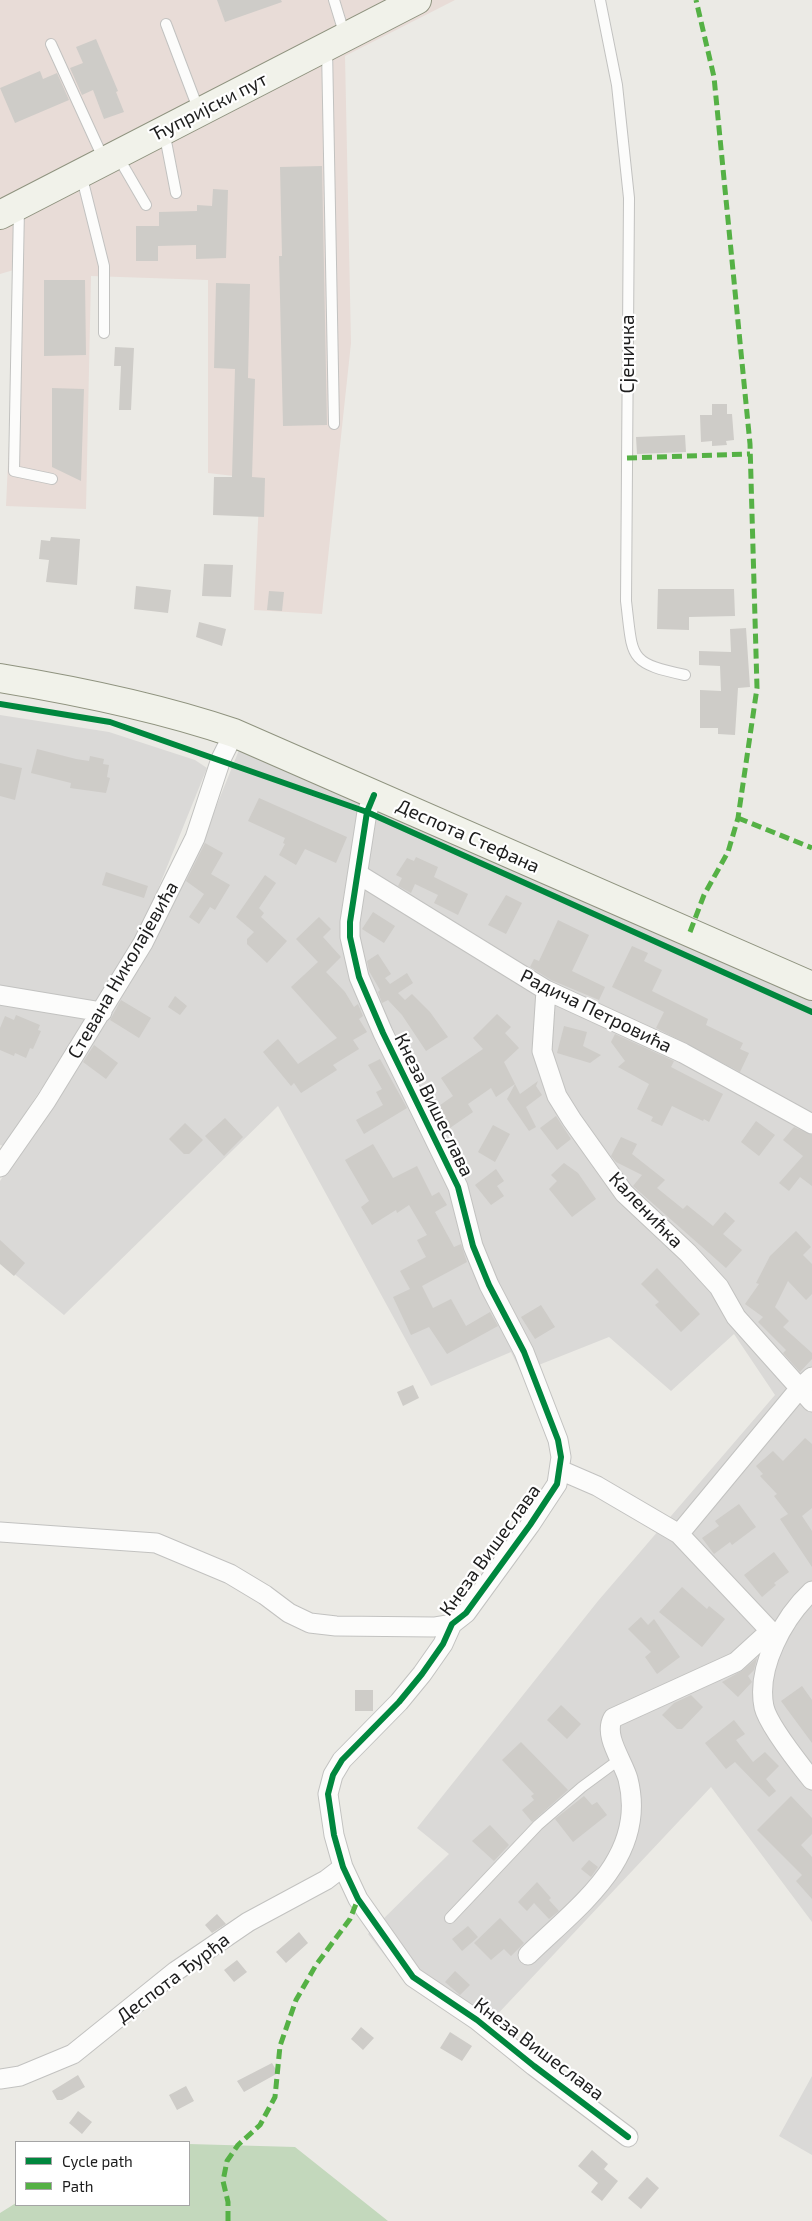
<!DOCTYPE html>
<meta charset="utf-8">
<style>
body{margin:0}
#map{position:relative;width:812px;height:2221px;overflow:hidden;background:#ebeae5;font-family:"Exo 2",sans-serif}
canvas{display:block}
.legend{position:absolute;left:15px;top:2141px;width:175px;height:65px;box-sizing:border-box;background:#fff;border:1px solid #a5a5a5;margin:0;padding:6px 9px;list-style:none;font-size:15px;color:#1d1d1d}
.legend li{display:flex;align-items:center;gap:10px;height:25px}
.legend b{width:25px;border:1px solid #a5a5a5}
</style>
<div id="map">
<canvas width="812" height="2221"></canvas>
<ul class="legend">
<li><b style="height:6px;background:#00873e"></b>Cycle path</li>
<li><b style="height:6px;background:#55b145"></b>Path</li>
</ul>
</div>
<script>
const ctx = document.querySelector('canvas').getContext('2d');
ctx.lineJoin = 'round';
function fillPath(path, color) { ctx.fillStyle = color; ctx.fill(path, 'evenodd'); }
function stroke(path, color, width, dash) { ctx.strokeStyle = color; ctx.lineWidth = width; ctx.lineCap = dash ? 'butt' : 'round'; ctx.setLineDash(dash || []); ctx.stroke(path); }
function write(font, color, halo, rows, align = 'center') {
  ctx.font = font + ' "Exo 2",sans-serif'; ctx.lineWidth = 4.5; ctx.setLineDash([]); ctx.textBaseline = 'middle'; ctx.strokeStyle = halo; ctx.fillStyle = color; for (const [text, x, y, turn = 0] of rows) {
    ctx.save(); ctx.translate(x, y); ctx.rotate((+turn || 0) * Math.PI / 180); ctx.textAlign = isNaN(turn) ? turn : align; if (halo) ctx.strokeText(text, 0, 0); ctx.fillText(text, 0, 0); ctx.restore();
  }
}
const residential = new Path2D(`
 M0 715 109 732 195 760 207 768 137 941 4 1146 0 1145Z
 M239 750 812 999V1922L711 1787 493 2019 397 1971 368 1934 449 1854 417 1828 598 1601 775 1395 734 1334 671 1391 609 1337 521 1372 511 1352 431 1386 278 1106 64 1315 0 1262V1181L151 948 212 817Z
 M812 2076V2155L779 2136Z`);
const commercial = new Path2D(`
 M0 0H455L345 56 351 343 322 614 254 610 260 479 208 473V280L91 276 86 509 6 506 17 269 0 274Z`);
const forest = new Path2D(`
 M189 2144 295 2147 388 2221H0V2213L16 2203V2205H189Z`);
const building = new Path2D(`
 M217 0H281L282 2 225 22Z
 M96 39 118 91 116 92 124 112 104 119 93 90 82 95 70 68 83 63 76 47Z
 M40 71 43 79 57 73 69 100 15 123 0 88Z
 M322 166 327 425 283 426 279 256H282L280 167Z
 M213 189 228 190 226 258 196 259V245L158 246V261H136V226H159V212L197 211V205L212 206Z
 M44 280H85L86 355 44 356Z
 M216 283 250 284 248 378 255 379 252 477 265 478 264 517 213 515 214 477H232L235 369 214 368Z
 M115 347 134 348 131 410H119L121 366H114Z
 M52 388 84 389 81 481 52 467Z
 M712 404H727V414H732L734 440 726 441 727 445 712 446V441L701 442 700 415H712Z
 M685 435 686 452 637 454 636 437Z
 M51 537 80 539 77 585 46 582 49 560 39 559 41 540 50 541Z
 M204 564 233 565 231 597 202 596Z
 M136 586 171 590 168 613 134 609Z
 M658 589H734L735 616 689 617V630L657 629Z
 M269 591 284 592 282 611 267 610Z
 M199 622 226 629 222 646 196 637Z
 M746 628 750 687 738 688 735 735 718 734V728H700V690L721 691 720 666 699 665V651L731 652 730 629Z
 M37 749 76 759 89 761 90 756 104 759 103 764 109 765 107 777 110 778 106 793 70 788 71 783 31 773Z
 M0 763 22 768 15 800 0 796Z
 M259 798 347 837 336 863 305 849 296 865 279 855 285 844 283 843 285 838 248 821Z
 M205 843 223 853 211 874 230 885 215 910 210 907 199 924 189 917 204 894 186 881Z
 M416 857 438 867 434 877 468 894 458 915 434 903 438 895 415 884 411 893 398 886 402 878 396 875 407 858 414 861Z
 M106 872 148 886 144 898 102 885Z
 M265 875 276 883 259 908 264 913 261 917 287 941 267 963 247 944V939L254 932 236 917Z
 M506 895 522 903 506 934 488 925Z
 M373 912 395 926 384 943 362 929Z
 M319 917 331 929 323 937 341 957 326 972 345 992 354 1007 358 1004 363 1016 359 1019 367 1032 353 1040 359 1049 333 1065 337 1070 301 1093 294 1083 291 1086 263 1052 278 1039 298 1064 337 1038 291 987 318 962 296 939Z
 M558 920 589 935 572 971 605 987 599 1000 551 980 530 967 534 959 539 961Z
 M632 946 648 953 644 961 662 970 652 991 708 1019 706 1025 743 1043 740 1049 749 1053 740 1072 656 1028 664 1012 612 987Z
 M378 954 391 974 385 978 390 984 407 973 413 983 398 993 405 1000 412 994 430 1012 448 1037 426 1051 402 1015 388 1000 382 1003 378 992 380 990 369 971 367 961Z
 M175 996 187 1006 180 1015 168 1007Z
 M121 1000 151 1018 139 1038 110 1020Z
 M497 1014 511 1027 505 1033 519 1048 504 1062 515 1084 496 1097 491 1088 468 1104 473 1112 450 1128 436 1108 453 1096 441 1078 483 1049 473 1038Z
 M16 1015 40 1025 38 1030 41 1031 33 1049 30 1048 26 1058 15 1053 14 1056 0 1050V1028L5 1016 14 1020Z
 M564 1026 587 1032 583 1046 601 1055 590 1063 557 1053Z
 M615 1034 674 1061 671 1067 723 1094 709 1122 704 1119 703 1121 672 1106 662 1126 651 1121 653 1117 637 1109 649 1084 618 1067 625 1061 611 1042Z
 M94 1045 118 1063 106 1079 83 1062Z
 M380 1059 407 1108 364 1134 356 1120 383 1105 376 1092 382 1089 368 1065Z
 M538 1081 536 1086 542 1095 526 1107 536 1127 529 1131 507 1099 515 1084 520 1094Z
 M556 1116 571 1139 557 1150 540 1128Z
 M225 1118 243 1137 224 1156 205 1136Z
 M756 1121 775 1135 759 1156 741 1142Z
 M185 1123 203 1140 189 1154H184L169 1139Z
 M493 1125 510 1134 495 1162 478 1152Z
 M794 1127 812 1135V1186L800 1177 789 1191 779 1183 803 1156 783 1140Z
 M621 1137 637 1144 632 1154 665 1180 657 1188 683 1209 687 1205 713 1226 725 1212 735 1221 723 1234 742 1250 726 1268 633 1186 642 1175 616 1162 611 1156Z
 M373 1144 393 1178 417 1166 432 1196 439 1192 447 1205 435 1212 454 1247 461 1244 467 1262 422 1286 433 1308 451 1299 466 1326 490 1312 498 1326 447 1354 429 1327 411 1335 393 1297 410 1289 400 1271 426 1257 417 1240 427 1235 409 1205 397 1213 396 1210 372 1225 361 1207 369 1201 345 1160Z
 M564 1163 578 1173 596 1199 572 1217 549 1189 557 1181 551 1175Z
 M496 1169 504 1181 497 1186 504 1196 491 1205 475 1185Z
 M796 1231 811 1247 803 1255 812 1264V1294L806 1300 788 1281 775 1307 789 1321 783 1327 812 1353V1359L800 1372 783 1353 786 1350 758 1322 763 1317 745 1304 759 1284 756 1283 770 1256Z
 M0 1240 25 1263 14 1276 0 1264Z
 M657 1268 700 1314 681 1332 655 1305 659 1302 641 1284Z
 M541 1305 555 1327 535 1339 521 1317Z
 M413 1385 419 1398 403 1406 397 1392Z
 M805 1438 812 1444V1508L802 1516 812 1531V1567L780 1519 788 1514 774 1496 777 1494 760 1476 763 1474 756 1466 773 1451 783 1461Z
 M739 1504 756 1527 732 1545 730 1542 714 1554 702 1538 719 1526 715 1521Z
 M774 1552 789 1572 774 1583 776 1585 762 1597 744 1575Z
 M682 1587 707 1609 709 1606 725 1619 702 1647 659 1612Z
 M641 1617 648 1625 654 1619 680 1657 657 1674 645 1657 651 1652 628 1629Z
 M757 1658 754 1670 748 1676 752 1682 738 1697 722 1682 743 1670Z
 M802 1686 812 1700V1743L781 1701Z
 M355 1690H373V1711H355Z
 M691 1695 703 1707 682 1729H677L662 1715 674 1703Z
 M561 1705 581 1724 567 1739 547 1720Z
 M734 1720 745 1734 736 1740 753 1762 765 1752 779 1766 766 1779 776 1791 769 1797 735 1762 726 1769 705 1743Z
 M521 1742 568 1790 532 1822 522 1810 534 1800 531 1796 534 1794 502 1760Z
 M584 1796 592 1805 597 1802 607 1815 573 1842 555 1819Z
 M791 1796 812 1818V1834L801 1845 812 1857V1899L796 1881 802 1875 757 1830Z
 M490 1825 509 1845 494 1861 472 1841Z
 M589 1860 598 1867 591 1877 581 1869Z
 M537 1882 551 1898 549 1900 559 1911 549 1919 534 1903 527 1911 518 1902Z
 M217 1914 226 1924 212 1933 205 1925Z
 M500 1918 524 1943 511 1956 504 1949 491 1960 474 1943Z
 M468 1926 478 1937 462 1951 452 1939Z
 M299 1932 308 1943 286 1963 276 1952Z
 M237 1960 247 1972 234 1982 224 1970Z
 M455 1971 470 1985 460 1995 445 1982Z
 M361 2027 374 2038 363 2050 351 2039Z
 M450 2032 472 2046 462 2061 440 2048Z
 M272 2063 278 2073 244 2092 237 2081Z
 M78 2075 85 2087 62 2100H57L52 2091Z
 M186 2086 194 2101 177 2110 169 2095Z
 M78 2111 92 2122 82 2134 69 2123Z
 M592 2150 608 2164 604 2169 618 2181 602 2201 591 2192 598 2183 578 2166Z
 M647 2177 659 2188 641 2209 628 2198Z`);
const service = new Path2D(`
 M334 0 345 36
 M600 0 617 85 629 198 626 601C633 657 627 663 685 675
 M166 24 199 111
 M51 44 104 160
 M327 48 334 424
 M164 131 176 193
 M117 155 146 205
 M81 174 104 266V333
 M19 208 14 471 52 479
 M450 1918 538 1825 582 1787 620 1759`);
const minor = new Path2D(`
 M374 795 367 812 350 922V937L359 977 383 1033 458 1187 473 1246 489 1285 524 1352 558 1440 561 1457 557 1484 530 1525 466 1613 452 1624 443 1644 422 1674 399 1702 342 1760 333 1775 328 1794 334 1835 343 1867 358 1899 413 1977 477 2020 534 2066 628 2137
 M358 874 546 990 683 1053 812 1124
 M546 990 542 1051 557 1096 572 1120 624 1193 688 1253 719 1287 736 1317 812 1402
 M0 995 102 1012
 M0 1167 46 1101 143 943 195 838 221 759 234 733
 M560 1470 597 1486 679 1534 777 1638
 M0 1532 156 1543 230 1574 265 1595 289 1613 310 1623 336 1626 434 1627 452 1624
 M679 1534 800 1388 812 1377
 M812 1591C784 1617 756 1667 764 1707 768 1724 800 1765 812 1780
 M528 1955C578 1906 648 1858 628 1779 623 1761 603 1736 613 1718L736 1662 770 1631
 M0 2079 20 2076 73 2054 176 1971 210 1948 248 1922 326 1880 343 1867`);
const secondary = new Path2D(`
 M0 215 417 0
 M0 678C79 691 158 707 234 733L812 986`);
const quiet = new Path2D(`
 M627 458 750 454
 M738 818 812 848
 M690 932 704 895 728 852 738 818 757 688 750 444 714 77 696 0
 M228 2221V2202L223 2181 227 2161 238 2145 260 2125 275 2097 280 2046 296 2000 316 1965 350 1919 358 1899`);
const cycleway = new Path2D(`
 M0 704 110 722 367 812 812 1012
 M374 795 367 812 350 922V937L359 977 383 1033 458 1187 473 1246 489 1285 524 1352 558 1440 561 1457 557 1484 530 1525 466 1613 452 1624 443 1644 422 1674 399 1702 342 1760 333 1775 328 1794 334 1835 343 1867 358 1899 413 1977 477 2020 534 2066 628 2137`);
const streetNames = [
 ["Ћупријски пут",209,107,-27],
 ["Сјеничка",628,354,-90],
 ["Деспота Стефана",468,836,24],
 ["Стевана Николајевића",123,970,-60],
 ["Радича Петровића",596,1011,26],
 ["Кнеза Вишеслава",434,1105,64],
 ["Каленићка",646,1210,46],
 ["Кнеза Вишеслава",490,1550,-54],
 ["Деспота Ђурђа",173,1978,-37],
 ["Кнеза Вишеслава",539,2049,37]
];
fillPath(residential, '#dad9d7');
fillPath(commercial, '#e8dcd7');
fillPath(forest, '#c3d8bc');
fillPath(building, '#ceccc8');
stroke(service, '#c2c2c0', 12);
stroke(minor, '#c2c2c0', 21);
stroke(secondary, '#8f937f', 30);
stroke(service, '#fcfcfb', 10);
stroke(minor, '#fcfcfb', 19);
stroke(secondary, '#f1f2ea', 28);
stroke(quiet, '#55b145', 5, [10, 5]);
stroke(cycleway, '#00873e', 6);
write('19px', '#1d1d1d', '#fff', streetNames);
</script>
